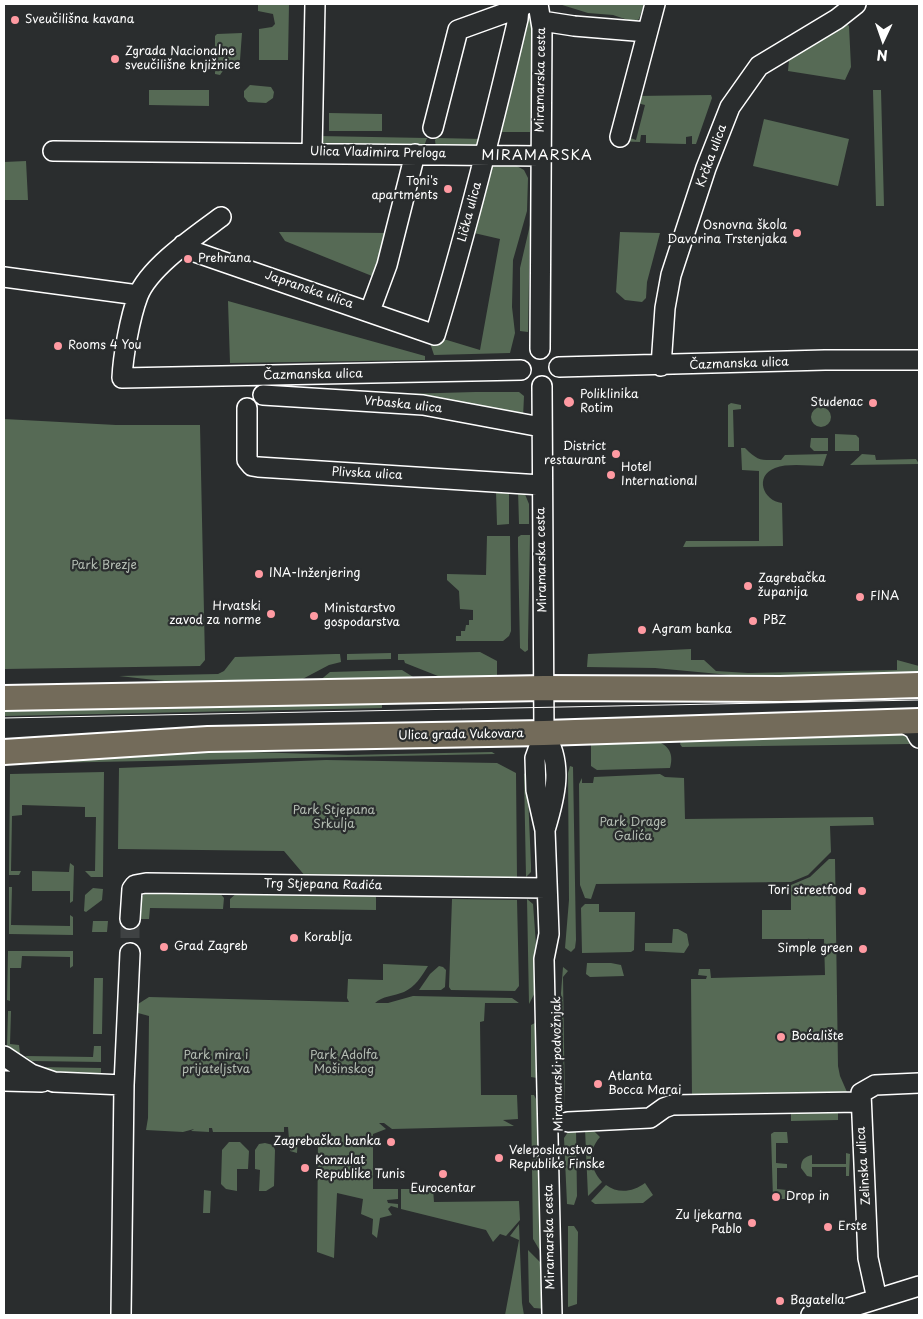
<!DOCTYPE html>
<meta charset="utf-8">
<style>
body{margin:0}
#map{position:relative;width:923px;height:1319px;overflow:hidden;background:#2a2d2e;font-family:"Playpen Sans",sans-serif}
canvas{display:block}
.frame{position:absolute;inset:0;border:5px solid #fff;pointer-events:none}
.north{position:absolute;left:858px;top:15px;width:50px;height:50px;-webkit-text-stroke:4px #2a2d2e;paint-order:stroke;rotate:183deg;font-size:14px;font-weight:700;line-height:20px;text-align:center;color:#fff}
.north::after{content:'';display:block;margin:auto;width:18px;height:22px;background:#fff;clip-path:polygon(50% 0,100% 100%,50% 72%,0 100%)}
</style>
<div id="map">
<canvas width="923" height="1319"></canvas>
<div class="frame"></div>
<div class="north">N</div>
</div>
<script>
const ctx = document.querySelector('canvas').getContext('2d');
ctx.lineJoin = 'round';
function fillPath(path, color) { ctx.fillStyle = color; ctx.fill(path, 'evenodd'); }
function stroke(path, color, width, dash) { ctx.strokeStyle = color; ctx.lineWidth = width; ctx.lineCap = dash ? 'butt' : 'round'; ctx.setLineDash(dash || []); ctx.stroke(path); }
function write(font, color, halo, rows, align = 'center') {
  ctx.font = font + ' "Playpen Sans",sans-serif'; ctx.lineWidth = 4.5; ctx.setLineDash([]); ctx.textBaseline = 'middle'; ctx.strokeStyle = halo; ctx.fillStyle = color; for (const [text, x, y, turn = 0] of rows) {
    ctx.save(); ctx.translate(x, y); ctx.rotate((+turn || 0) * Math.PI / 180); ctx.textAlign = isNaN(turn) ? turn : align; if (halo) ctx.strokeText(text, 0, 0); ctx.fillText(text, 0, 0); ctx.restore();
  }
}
const green = new Path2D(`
 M258 4H289L288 60H259V29L272 27 275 24 273 14 258 11Z
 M559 4H644L639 19 634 22 613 15 588 13Z
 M534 10 530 132H497L525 14Z
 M846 23 849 26 851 67 845 80 788 71 789 60Z
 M242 33 240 60 227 65 220 75 215 74V36L217 34Z
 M250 85 271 87 274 92 273 98 266 103 248 102 244 97V91Z
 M149 90H209V106L149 105Z
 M873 90H881L884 206H876Z
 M635 96 711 95 712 98 696 144H692V136L686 137V144L646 143V135H641L640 142 614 141 625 136 636 140 645 105 633 102Z
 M329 113 382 114V131H329Z
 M764 119 849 139 838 186 753 166Z
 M318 136 427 138 423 149 335 148 323 143Z
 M437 138 483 139 481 147 436 148 435 140Z
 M26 161 28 200H4V162Z
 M513 164 524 170 528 178 527 211 513 260 512 307 515 333 510 353 434 355 430 343 437 337 480 350 500 239 474 233 481 202 484 200 493 165Z
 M530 225 528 332 520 331V268Z
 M279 232 389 233 377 278 285 241Z
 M620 232 660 233 647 282 646 298 642 302 625 300 616 292Z
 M228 301 425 356V360L230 363Z
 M475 392H519L524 396 523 418 368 395Z
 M830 398H859V407C848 407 834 411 830 398Z
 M731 403 741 405V409L733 410 734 447H728V405Z
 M811 417a10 10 0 1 1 20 0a10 10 0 1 1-20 0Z
 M4 419 116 425H200L205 660 200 666 4 669Z
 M835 434 856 435 859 438V451H835Z
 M811 438H828V451H814L810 447Z
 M741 448H745C759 462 761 460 781 460L785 455 827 454 823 466C809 466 788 463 775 468 754 476 763 501 782 503L783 546 683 547 686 541H759V471L742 470Z
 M862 454 875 455 876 460 916 459 919 464 850 465Z
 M509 488V524L497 525 496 491Z
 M518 490 524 492 529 504V524H519Z
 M521 535H530L528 641V650L525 652 520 648 518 547V537Z
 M487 536H510L511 631 509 636 503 641H456V636H461V631H465L466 625H469V620H473V610L460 609 459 591 447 580V574L486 575Z
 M691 649V660H704L716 671 748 673 897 670V660L919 666V675L762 678 655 668 587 667 588 654Z
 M480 652 497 661V678H443L405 663 404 660H398V654Z
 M391 653V659L347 660V654Z
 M335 654H340L341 662 329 665 295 683 191 684 119 676 218 674 224 671 235 657Z
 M402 670 418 680 318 682 330 672Z
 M379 702 382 703V708L4 716V711Z
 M900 733 910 735 913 739 910 744 682 747 680 744 682 739Z
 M650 740C666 742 675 751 670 768L597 770 591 766V743Z
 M184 750 348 755 492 752 495 754 46 763Z
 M326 760 497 763 516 773 517 878 306 877 284 851 118 849 119 768Z
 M570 766 573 767 576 940 575 948 571 952 565 948 569 900 568 773Z
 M104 772 103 877H91L85 871H95L96 817H85V807L22 805V815L12 816 11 871H21L19 875H9L10 774Z
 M527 772 531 865V872L526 877 524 774Z
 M660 774 665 777 684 778 685 819 873 817 874 825 830 826 831 852 808 875 791 882 596 884 591 899 585 898 580 885 579 784 582 778V783H593L594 777Z
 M829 859H835L838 1066 840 1076 847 1092 843 1094 692 1099 691 979H706L707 976 698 975 699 969H710L711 978 825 975 824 939H762V910H791V885L810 877Z
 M70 863 74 866 73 901 70 903V891H32V871L69 872Z
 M9 887H12L11 925 70 926V915L73 917V935L9 934Z
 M93 888 103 889 102 900 86 912 84 911 85 895Z
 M148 891 219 892 224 898 223 909 150 908 149 919H139L140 898Z
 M238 892 373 894 376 897V910L230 908V899Z
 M452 899 517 900 519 986 515 991 451 990 449 987Z
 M527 899 533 904 539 985 529 1004Z
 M585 904H599V912H635L634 950 631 952 582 953 581 908Z
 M93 921H108L107 932H92Z
 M673 929H678L687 934 689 945 684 953 645 951V943H672Z
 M8 951H73V966L70 968V957L22 956 21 968H10V1001L7 1000Z
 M587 963H611L621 965 624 976 590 977 586 974Z
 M383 964 428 966C422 976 415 987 404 992 394 996 382 996 375 1003H388L413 996 512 998 519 1003H485L484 1021 480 1022 481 1095H517L518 1119 503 1120 514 1126 392 1129 384 1123H379L386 1129 373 1134V1189H398V1199L387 1200 388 1203 398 1204V1208L391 1206 388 1209 392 1215 380 1218 377 1238 372 1234 373 1219 361 1214 363 1199 337 1193 334 1258 317 1252 318 1138 298 1137 297 1153 290 1151 288 1127H284V1132H213L212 1128H209V1132L191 1131 194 1129 183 1132 146 1130 148 1118 149 1016 138 1013V1004L149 997 349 1002 347 998 348 979 383 980Z
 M439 966 443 967 446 970 445 987 441 990H419L430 974Z
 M563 967 568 971 563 977 565 1111 561 993Z
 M94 978H103L102 1034H93Z
 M8 1011H11L10 1044 19 1045 20 1054 7 1046Z
 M537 1022 541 1073 537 1078 531 1077V1025Z
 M94 1046H101V1062L32 1061 25 1056 93 1057Z
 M38 1067 101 1068V1075L54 1073Z
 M531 1095H534L542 1111V1254L533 1239Z
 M838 1109V1120L791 1121V1110Z
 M576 1128 577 1196 574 1205 567 1204 564 1138 570 1129Z
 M591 1128 600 1137C587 1152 590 1168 602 1182L588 1196 585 1129Z
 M774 1132H787L788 1143H776V1163L787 1164V1168H777V1189L787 1190V1199H773L771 1134Z
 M229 1142H240L249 1151 248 1169H237V1191L226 1189 221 1184 222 1150Z
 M265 1143 273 1145 275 1150 274 1186 266 1191H259L260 1170 255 1169V1150L259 1144Z
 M846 1153 850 1154 849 1176H846V1167H812V1177L807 1176 801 1168C801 1160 804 1157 812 1155V1164H846Z
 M645 1183 653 1195 643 1203 595 1204 591 1201 606 1185C618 1194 633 1192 645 1183Z
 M401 1189H433L434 1202 519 1201 520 1220 506 1236 500 1234 493 1242 486 1230 401 1209Z
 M204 1190 211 1191 210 1213H203Z
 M519 1224 522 1303 524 1315H505L519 1240 510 1236Z
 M568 1226H574L578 1232 577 1304 568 1307Z
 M528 1250 543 1265 546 1309 534 1308 529 1302Z`);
const minorTunnel = new Path2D(`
 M130 919V953`);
const minor = new Path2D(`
 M538 4 542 28 540 349
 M542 21 574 26 647 32
 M433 128 458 30 519 8
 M620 137 655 4
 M53 151 540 156
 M312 152 315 4
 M221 217C197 235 149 267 138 296 130 317 123 356 122 378L521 370
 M183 245 195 252 435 335C467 231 493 125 518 19L519 8 526 4
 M4 277 138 295
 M370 311 387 265 415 154
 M661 366 665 308 671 275 706 168 730 107 759 66 837 19 856 4
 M559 367 825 360H919
 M542 386 544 733 535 758 536 790 545 830 549 934 544 959 552 1315
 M263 395 423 405 541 427
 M247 408V460L252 466 258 467 541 485
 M902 722 914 729 919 738
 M544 733C564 764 555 797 545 830
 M130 919 132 889 135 885 146 883 546 888
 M4 1056 31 1074 54 1082 124 1085
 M4 1081 42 1082
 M568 1122 650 1118 664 1108 672 1105 860 1102
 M877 1299 868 1258 861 1093 875 1085 919 1083
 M121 1315 124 1085 130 953
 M811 1315 845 1309 919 1286`);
const major = new Path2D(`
 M4 698 544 688 780 689 919 685
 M4 752 208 739 544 733 919 721`);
const tram = new Path2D(`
 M4 718 919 700`);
const markers = [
 [15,20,5,"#ff9aa2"],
 [115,59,5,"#ff9aa2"],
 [448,189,5,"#ff9aa2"],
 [797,233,5,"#ff9aa2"],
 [188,259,5,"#ff9aa2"],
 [58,346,5,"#ff9aa2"],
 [569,402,6,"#ff9aa2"],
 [873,403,5,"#ff9aa2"],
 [616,454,5,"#ff9aa2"],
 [611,475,5,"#ff9aa2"],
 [259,574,5,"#ff9aa2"],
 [748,586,5,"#ff9aa2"],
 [860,597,5,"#ff9aa2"],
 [271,614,5,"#ff9aa2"],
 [314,616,5,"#ff9aa2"],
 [753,621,5,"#ff9aa2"],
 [642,630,5,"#ff9aa2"],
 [862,891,5,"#ff9aa2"],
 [294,938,5,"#ff9aa2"],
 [164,947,5,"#ff9aa2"],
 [863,949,5,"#ff9aa2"],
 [781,1037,5,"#ff9aa2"],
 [598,1084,5,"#ff9aa2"],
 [391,1142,5,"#ff9aa2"],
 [499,1158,5,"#ff9aa2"],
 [305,1168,5,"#ff9aa2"],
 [443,1174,5,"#ff9aa2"],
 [776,1197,5,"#ff9aa2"],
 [752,1223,5,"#ff9aa2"],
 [828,1227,5,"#ff9aa2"],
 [780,1301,5,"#ff9aa2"]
];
const poiNames = [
 ["Sveučilišna kavana",25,20],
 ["Zgrada Nacionalne",125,52],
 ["sveučilišne knjižnice",125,66],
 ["Toni's",438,182,"right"],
 ["apartments",438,196,"right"],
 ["Osnovna škola",787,226,"right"],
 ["Davorina Trstenjaka",787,240,"right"],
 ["Prehrana",198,259],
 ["Rooms 4 You",68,346],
 ["Poliklinika",580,395],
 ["Rotim",580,409],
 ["Studenac",863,403,"right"],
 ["District",606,447,"right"],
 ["restaurant",606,461,"right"],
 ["Hotel",621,468],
 ["International",621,482],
 ["INA-Inženjering",269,574],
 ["Zagrebačka",758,579],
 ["županija",758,593],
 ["FINA",870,597],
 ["Hrvatski",261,607,"right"],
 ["zavod za norme",261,621,"right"],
 ["Ministarstvo",324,609],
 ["gospodarstva",324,623],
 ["PBZ",763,621],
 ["Agram banka",652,630],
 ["Tori streetfood",852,891,"right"],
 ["Korablja",304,938],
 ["Grad Zagreb",174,947],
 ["Simple green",853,949,"right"],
 ["Boćalište",791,1037],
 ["Atlanta",608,1077],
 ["Bocca Marai",608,1091],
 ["Zagrebačka banka",381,1142,"right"],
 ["Veleposlanstvo",509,1151],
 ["Republike Finske",509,1165],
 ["Konzulat",315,1161],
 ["Republike Tunis",315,1175],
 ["Eurocentar",443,1189,"center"],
 ["Drop in",786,1197],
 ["Zu ljekarna",742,1216,"right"],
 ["Pablo",742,1230,"right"],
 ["Erste",838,1227],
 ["Bagatella",790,1301]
];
const streetNames = [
 ["Miramarska cesta",541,80,-89],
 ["Ulica Vladimira Preloga",378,153,1],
 ["Krčka ulica",712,156,-70],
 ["Lička ulica",470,212,-75],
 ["Japranska ulica",309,290,19],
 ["Čazmanska ulica",739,364,-2],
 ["Čazmanska ulica",313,375,-1],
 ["Vrbaska ulica",403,405,6],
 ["Plivska ulica",367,474,3],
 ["Miramarska cesta",542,560,-91],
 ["Ulica grada Vukovara",461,735,-1],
 ["Trg Stjepana Radića",323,885,1],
 ["Miramarski podvožnjak",558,1064,-91],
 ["Zelinska ulica",864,1166,-94],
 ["Miramarska cesta",550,1237,-91]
];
const parkNames = [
 ["Park Brezje",104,566],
 ["Park Stjepana",334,811],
 ["Srkulja",334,825],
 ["Park Drage",633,823],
 ["Galića",633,837],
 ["Park mira i",216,1056],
 ["prijateljstva",216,1070],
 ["Park Adolfa",344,1056],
 ["Mošinskog",344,1070]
];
const neighbourhoodNames = [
 ["MIRAMARSKA",537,156]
];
fillPath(green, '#566a55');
stroke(minorTunnel, '#3f4243', 19, [19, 9]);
stroke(minor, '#fff', 22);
stroke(major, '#fff', 28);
stroke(minor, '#2a2d2e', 19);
stroke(major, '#736b5a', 24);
stroke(tram, '#fff', 1);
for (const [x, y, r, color] of markers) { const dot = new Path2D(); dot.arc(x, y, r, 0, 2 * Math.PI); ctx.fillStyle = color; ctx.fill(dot); stroke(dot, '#2a2d2e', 2); }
write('12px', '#fff', '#2a2d2e', poiNames, 'left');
write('12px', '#fff', '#2a2d2e', streetNames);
write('12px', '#b3bcb2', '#2a2d2e', parkNames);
ctx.letterSpacing = '1px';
write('14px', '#fff', '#2a2d2e', neighbourhoodNames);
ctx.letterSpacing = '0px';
</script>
